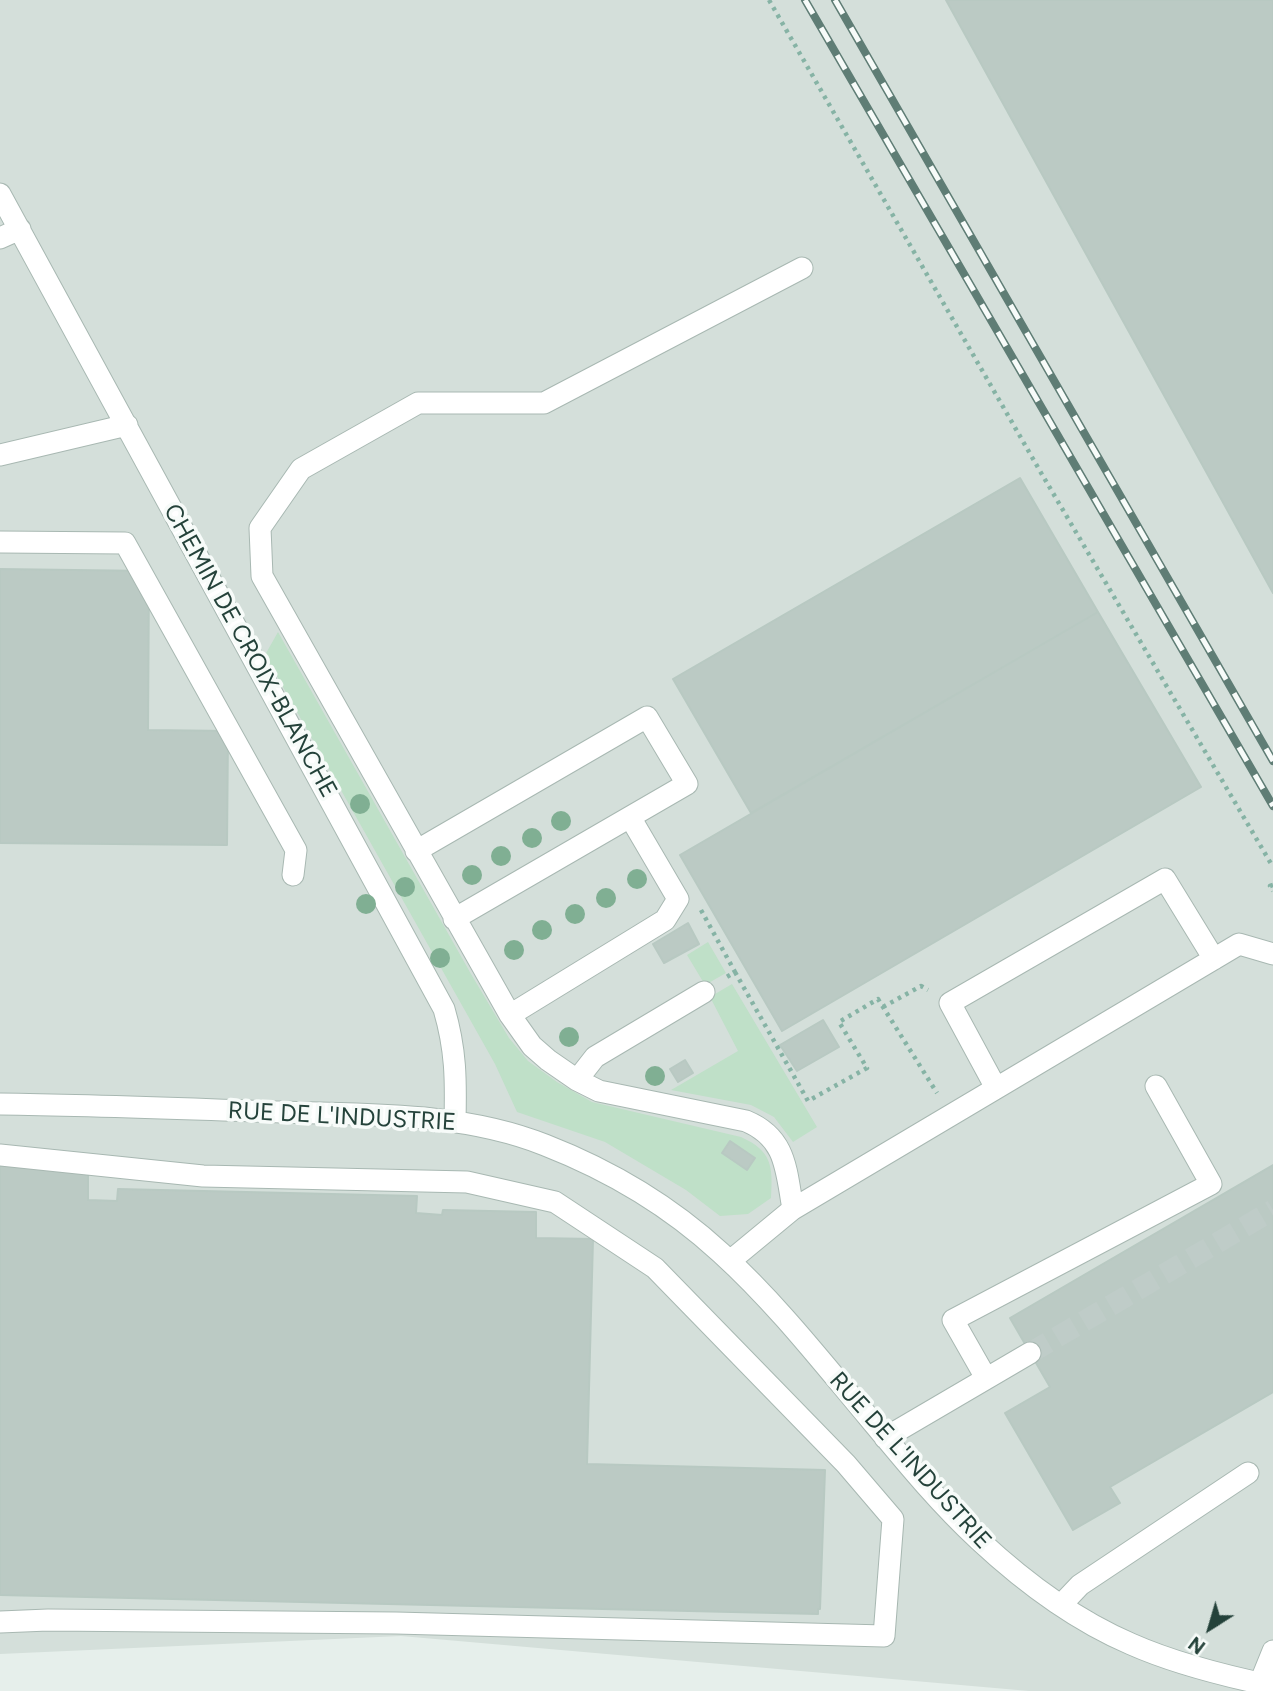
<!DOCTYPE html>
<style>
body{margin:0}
#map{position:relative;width:1273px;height:1691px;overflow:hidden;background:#e6efeb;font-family:Figtree,sans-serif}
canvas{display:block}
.north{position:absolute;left:1175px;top:1593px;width:70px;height:70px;-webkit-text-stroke:5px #f7fbf9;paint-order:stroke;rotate:217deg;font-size:19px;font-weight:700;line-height:28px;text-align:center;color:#24423a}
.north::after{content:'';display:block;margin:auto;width:24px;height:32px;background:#24423a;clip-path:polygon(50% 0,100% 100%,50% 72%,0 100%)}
</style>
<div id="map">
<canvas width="1273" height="1691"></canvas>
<div class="north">N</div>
</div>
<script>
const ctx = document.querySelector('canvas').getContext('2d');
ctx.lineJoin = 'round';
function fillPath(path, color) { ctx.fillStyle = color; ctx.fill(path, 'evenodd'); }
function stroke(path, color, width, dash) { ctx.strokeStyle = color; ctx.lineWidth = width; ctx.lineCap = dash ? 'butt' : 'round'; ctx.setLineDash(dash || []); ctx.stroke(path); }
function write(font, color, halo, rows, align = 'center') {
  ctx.font = font + ' Figtree,sans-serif'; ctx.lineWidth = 7; ctx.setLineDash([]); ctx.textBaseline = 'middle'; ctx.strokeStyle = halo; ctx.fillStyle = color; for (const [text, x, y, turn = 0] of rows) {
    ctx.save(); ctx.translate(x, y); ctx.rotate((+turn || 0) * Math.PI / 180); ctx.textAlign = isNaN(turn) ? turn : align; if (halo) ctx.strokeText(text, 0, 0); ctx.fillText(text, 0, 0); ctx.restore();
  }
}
const built = new Path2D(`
 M0 0H1273V1691H1029L401 1636 0 1654Z`);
const green = new Path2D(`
 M278 632 471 974 509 1038 528 1061 557 1082 592 1102 741 1137C772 1151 773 1166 771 1198L748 1214 720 1216 686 1190 605 1142 517 1112 495 1064 265 655Z
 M708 942 726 973 705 985 687 955Z
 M732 984 817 1127 793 1142 774 1117 751 1105 671 1090 738 1051 710 997Z`);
const building = new Path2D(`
 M946 0H1273V593Z
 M1020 478 1098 612 751 813 673 679Z
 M0 569 149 571 148 730 228 731 227 845 0 843Z
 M1098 612 1201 787 782 1031 680 855Z
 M688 923 699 944 664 963 653 944Z
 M823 1020 839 1047 797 1071 780 1045Z
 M685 1060 693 1073 678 1082 670 1069Z
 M730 1141 755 1158 747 1170 722 1153Z
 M0 1165 88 1167V1200L117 1201 118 1189 417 1196 416 1213 442 1215 443 1210 536 1212V1238L593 1239 587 1464 825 1470 820 1609H818V1614L0 1595Z
 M1273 1165V1392L1110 1487 1120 1503 1073 1530 1005 1413 1050 1387 1010 1318Z`);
const minorTunnel = new Path2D(`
 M1030 1353 1273 1210`);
const path = new Path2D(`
 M769 0 1040 471 1273 867
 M1273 885 1270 886 1273 891
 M701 910 735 972 725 978
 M735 972 808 1101 867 1068 839 1022 878 999 937 1093
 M883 1007 921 986 928 990`);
const minor = new Path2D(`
 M0 194 444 1009C456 1050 456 1080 455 1122
 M0 238 20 229
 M0 455 127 425
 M0 542 125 543 296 850 293 875
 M416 851 647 717 687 784 630 817
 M454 919 630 817 678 899 665 920 510 1015
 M577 1080 595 1057 704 992
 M996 1088 950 1003 1165 879 1214 959
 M0 1104C94 1105 188 1109 282 1112 370 1115 462 1112 545 1145 609 1170 670 1206 721 1253 776 1303 822 1362 870 1419 904 1460 939 1503 979 1540 1023 1581 1075 1620 1131 1644 1176 1664 1225 1676 1273 1686
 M0 1155 203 1176 467 1182 555 1202 655 1268 846 1464 893 1519 884 1636 396 1623 48 1620 0 1622
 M793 1209C786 1171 787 1138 746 1121L599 1091 577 1080 548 1060 532 1046 510 1015 262 576 260 528 301 469 418 403H544L802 268
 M730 1261 793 1209 1239 944 1273 954
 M986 1378 953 1320 1211 1184 1156 1086
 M885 1438 1030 1353
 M1061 1605 1080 1585 1248 1473
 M1260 1683 1273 1651`);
const rail = new Path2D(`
 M805 0 1273 806
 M835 0 1273 761`);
const trees = [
 [360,804],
 [561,821],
 [532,838],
 [501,856],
 [472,875],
 [637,879],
 [405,887],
 [606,898],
 [366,904],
 [575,914],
 [542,930],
 [514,950],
 [440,958],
 [569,1037],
 [655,1076]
];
const streetNames = [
 ["CHEMIN DE CROIX-BLANCHE",250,651,61],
 ["RUE DE L'INDUSTRIE",342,1117,3],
 ["RUE DE L'INDUSTRIE",910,1461,48]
];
fillPath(built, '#d4dfda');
fillPath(green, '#bfe0c8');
fillPath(building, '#bbcac4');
stroke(building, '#b8c9c2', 2);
stroke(minorTunnel, '#bfccc8', 21, [21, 10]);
stroke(minor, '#a8b8b2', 23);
stroke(path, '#86b3a5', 4.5, [3.5, 5]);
stroke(minor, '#fff', 21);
stroke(rail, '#5f7d75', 8);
stroke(rail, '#f7fbf9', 5, [16]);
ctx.fillStyle = '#80af93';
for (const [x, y] of trees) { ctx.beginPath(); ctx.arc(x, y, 10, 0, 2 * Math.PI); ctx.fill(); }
write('24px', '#24423a', '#f7fbf9', streetNames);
</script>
